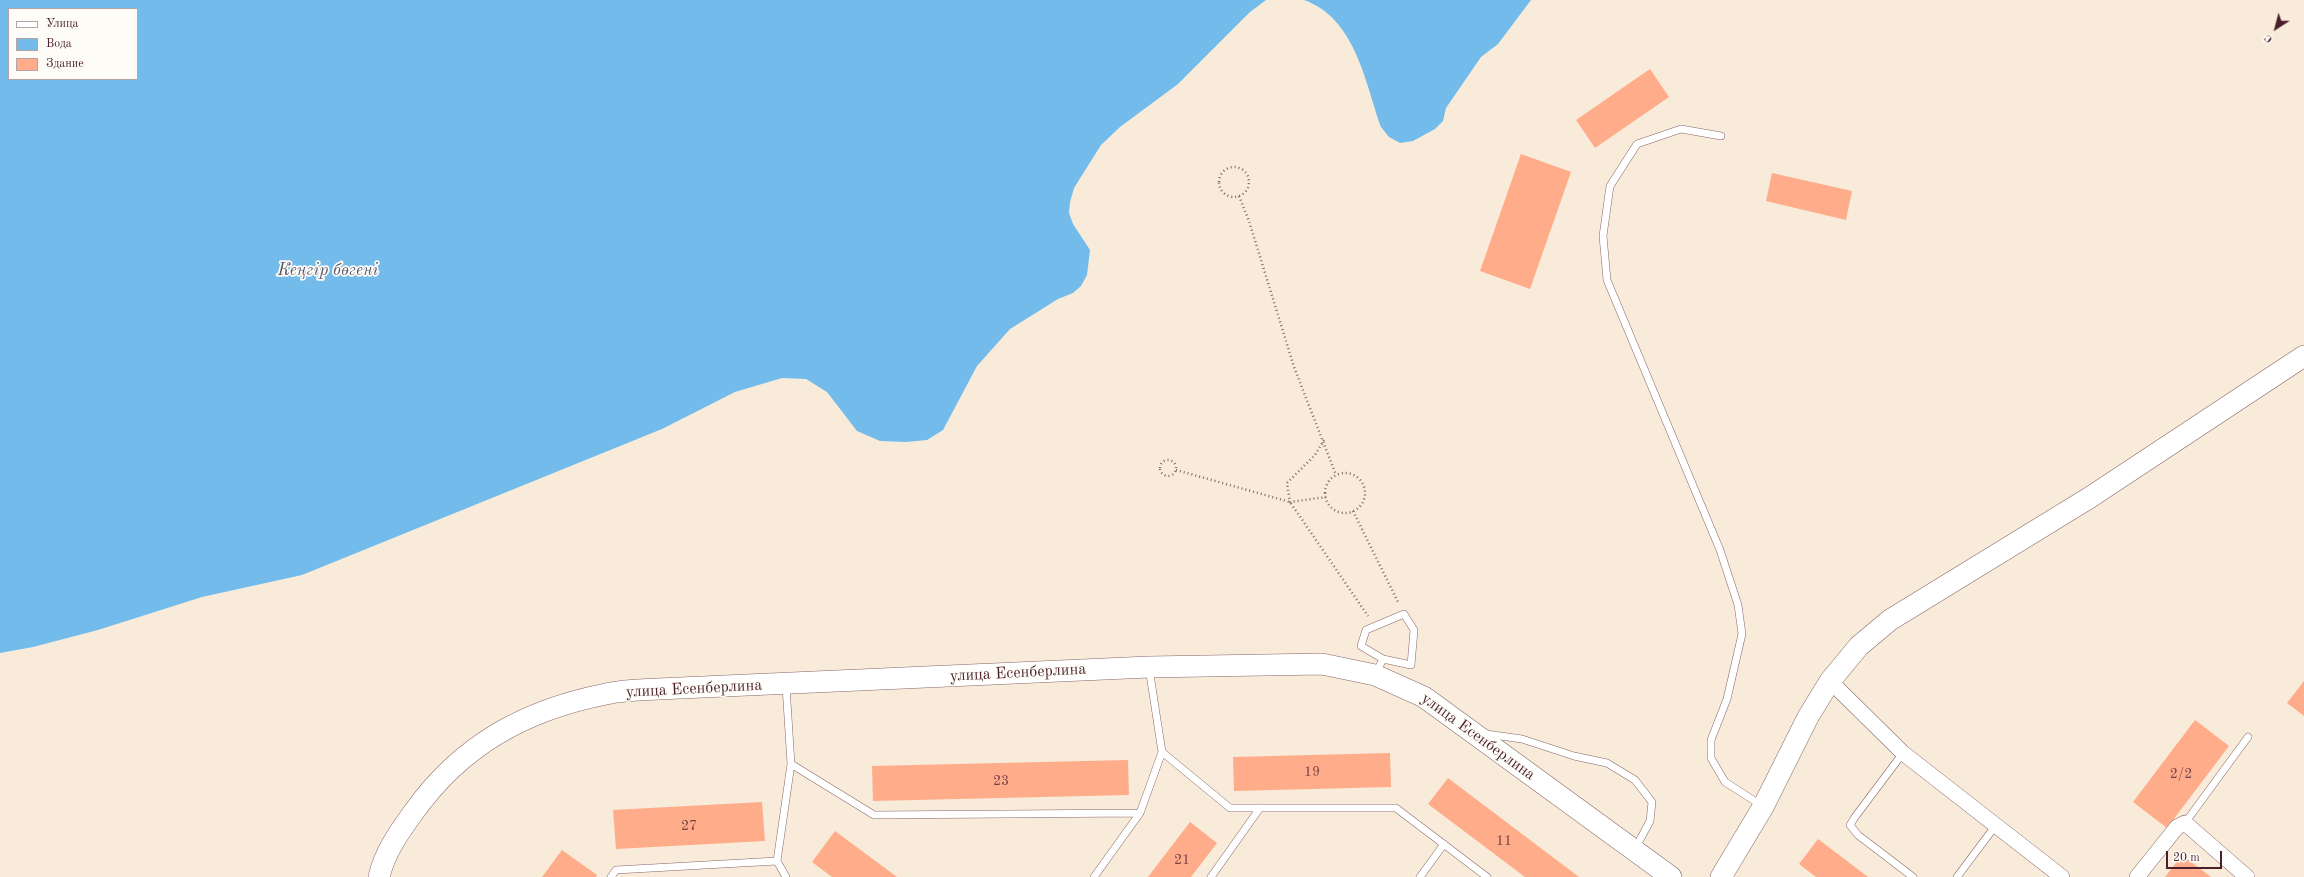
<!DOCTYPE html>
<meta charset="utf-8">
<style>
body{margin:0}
#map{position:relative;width:2304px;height:877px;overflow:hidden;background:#f8ebd9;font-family:"Old Standard TT",serif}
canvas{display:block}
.legend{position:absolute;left:8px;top:8px;width:130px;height:72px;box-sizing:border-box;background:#fdfcf7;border:1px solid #b5a4a5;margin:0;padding:5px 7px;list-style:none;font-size:12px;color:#4a1f2b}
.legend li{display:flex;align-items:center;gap:8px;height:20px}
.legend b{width:20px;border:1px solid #b5a4a5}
.north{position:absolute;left:2256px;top:8px;width:40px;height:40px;-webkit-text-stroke:3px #fdfcf7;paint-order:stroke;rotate:216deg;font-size:11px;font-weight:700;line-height:16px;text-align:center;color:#4a1f2b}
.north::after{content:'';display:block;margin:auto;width:14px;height:18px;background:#4a1f2b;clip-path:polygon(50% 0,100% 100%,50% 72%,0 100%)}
.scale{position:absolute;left:2166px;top:851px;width:56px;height:18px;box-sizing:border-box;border:2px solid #4a1f2b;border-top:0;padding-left:5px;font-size:12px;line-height:14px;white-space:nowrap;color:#4a1f2b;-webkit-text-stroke:3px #fdfcf7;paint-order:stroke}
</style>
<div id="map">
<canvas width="2304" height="877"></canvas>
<ul class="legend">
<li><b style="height:5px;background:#fff"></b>Улица</li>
<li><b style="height:11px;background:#73bbeb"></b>Вода</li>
<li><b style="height:11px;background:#ffac8a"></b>Здание</li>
</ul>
<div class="north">С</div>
<div class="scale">20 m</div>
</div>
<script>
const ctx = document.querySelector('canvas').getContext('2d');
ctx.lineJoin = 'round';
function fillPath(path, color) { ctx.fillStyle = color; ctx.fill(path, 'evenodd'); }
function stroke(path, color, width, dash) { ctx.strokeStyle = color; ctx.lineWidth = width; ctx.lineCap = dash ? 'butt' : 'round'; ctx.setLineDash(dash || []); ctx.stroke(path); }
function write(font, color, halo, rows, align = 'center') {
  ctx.font = font + ' "Old Standard TT",serif'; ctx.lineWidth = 3.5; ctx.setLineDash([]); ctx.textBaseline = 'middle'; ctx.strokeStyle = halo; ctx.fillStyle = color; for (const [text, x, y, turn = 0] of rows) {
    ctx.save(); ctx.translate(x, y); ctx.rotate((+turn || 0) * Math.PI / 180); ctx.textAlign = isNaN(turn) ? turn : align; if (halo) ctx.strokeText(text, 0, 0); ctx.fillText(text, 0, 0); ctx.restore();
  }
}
const water = new Path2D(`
 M0 0H1266L1250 12 1178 84 1120 127 1101 145 1074 188 1070 202 1069 213 1073 224 1090 250 1087 275 1081 286 1073 293 1058 299 1010 329 977 366 943 430 927 440 906 442 880 441 857 431 827 392 806 379 782 378 735 392 662 429 302 575 202 597 98 630 33 647 0 653ZM9 9H137V79H9Z
 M1304 0H1531L1498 44 1481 57 1446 108 1443 121 1435 129 1413 141 1400 143 1389 137 1381 127C1365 81 1355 18 1304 0Z`);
const building = new Path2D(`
 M1650 69 1669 97 1595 148 1576 120Z
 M1521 154 1571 172 1530 289 1480 271Z
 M1772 173 1852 191 1846 220 1766 201Z
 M2304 681V716L2287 703Z
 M2195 720 2229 746 2167 828 2133 802Z
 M1390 753 1391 787 1234 791 1233 757Z
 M1128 760 1129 795 873 801 872 766Z
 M1448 778 1579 877H1525L1428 804Z
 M762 802 765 841 616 849 613 810Z
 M1190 822 1217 843 1191 877H1148Z
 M835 831 897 877H832L812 862Z
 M1818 839 1868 877H1816L1799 864Z
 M562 850 597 875 596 877H542Z
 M2182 855 2211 877H2165Z`);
const path = new Path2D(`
 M1219 182a15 15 0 1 1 30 0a15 15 0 1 1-30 0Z
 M1239 196 1249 221 1294 367 1336 475
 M1324 440 1315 455 1287 483 1290 502 1326 497
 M1160 468a8 8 0 1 1 16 0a8 8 0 1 1-16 0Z
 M1176 470 1290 502 1368 616
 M1325 493a20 20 0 1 1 40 0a20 20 0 1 1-40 0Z
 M1353 511 1398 602`);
const lane = new Path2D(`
 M1721 136 1681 129 1637 144 1610 186 1603 236 1607 280 1720 550 1738 605 1742 634 1727 699 1711 740V758L1725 782 1761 805
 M1149 668 1162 752 1230 808H1396L1487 877
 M1376 673 1383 659 1411 665 1414 630 1404 614 1366 630 1361 646 1383 659
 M786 686 791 764 874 815 1140 813 1162 752
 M1486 734 1522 739 1574 756 1607 763 1635 780 1652 802 1650 821 1635 849
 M1903 753 1855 817 1850 825 1858 835 1913 877
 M2185 823 2248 737
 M611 877 616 870 777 861
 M786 877 777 861 791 764
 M1094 877 1140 813
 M1211 877 1260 808
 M1420 877 1444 844
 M1957 877 1996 825`);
const street = new Path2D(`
 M1830 681 1903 753 2062 877
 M2137 877 2177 827 2185 823 2247 877`);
const secondary = new Path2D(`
 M379 877C384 854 399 832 413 813 461 745 525 710 606 694 623 690 641 690 658 689L1149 667 1322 664 1375 675 1424 697 1671 877
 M1721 877 1763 807 1808 717 1830 681 1859 646 1890 620 2089 498 2304 356`);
const numberNames = [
 ["19",1312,772],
 ["2/2",2181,774],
 ["23",1001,781],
 ["27",689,826],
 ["11",1504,841],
 ["21",1182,860]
];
const streetNames = [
 ["улица Есенберлина",1018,673,-3],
 ["улица Есенберлина",694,689,-3],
 ["улица Есенберлина",1478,737,36]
];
const waterNames = [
 ["Кеңгір бөгені",328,271]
];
fillPath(water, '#73bbeb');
fillPath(building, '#ffac8a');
stroke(lane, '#876668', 8);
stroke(street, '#876668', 16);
stroke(secondary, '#876668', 22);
stroke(path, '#876668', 2.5, [1, 3]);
stroke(lane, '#fff', 7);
stroke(street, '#fff', 15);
stroke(secondary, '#fff', 21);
write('14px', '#774243', null, numberNames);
write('16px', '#4a1f2b', '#fdfcf7', streetNames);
write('italic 17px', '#58566e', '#fdfcf7', waterNames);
</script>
